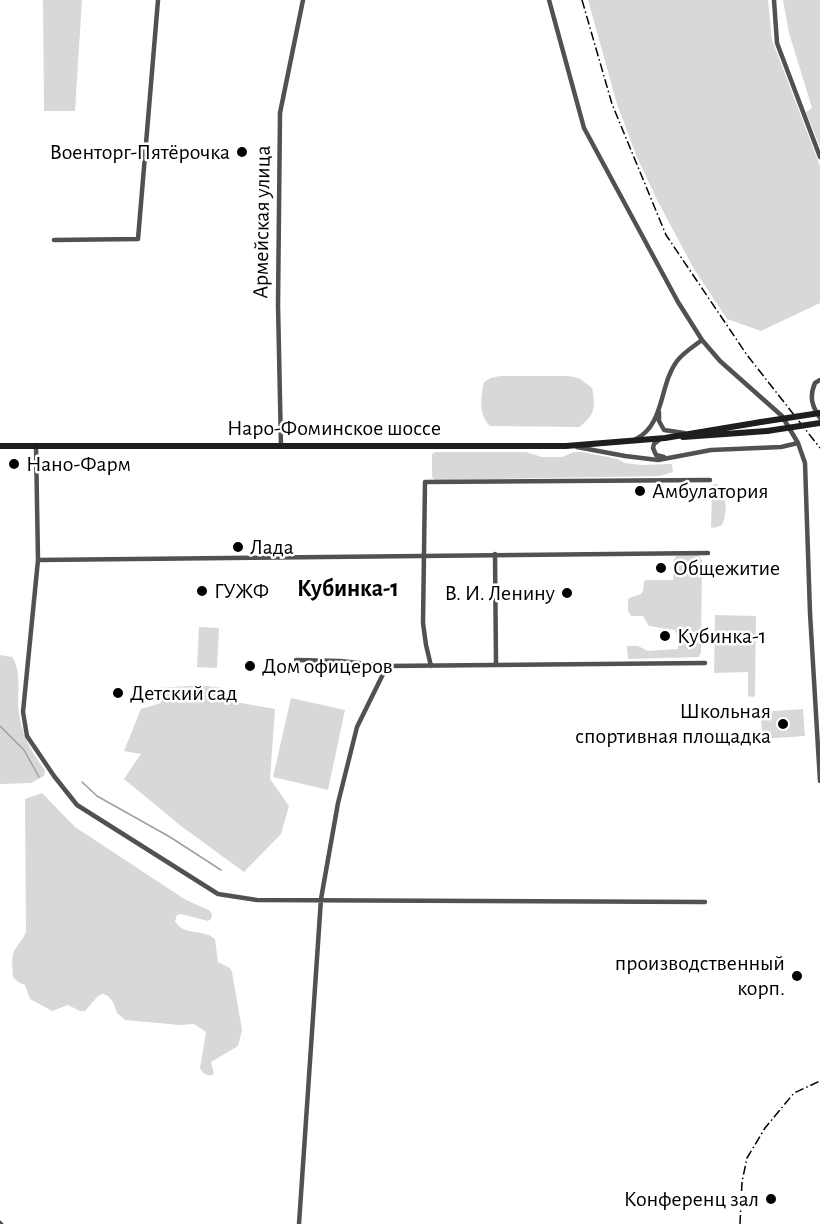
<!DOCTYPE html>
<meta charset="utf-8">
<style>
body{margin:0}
canvas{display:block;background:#fff}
</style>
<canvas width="820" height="1224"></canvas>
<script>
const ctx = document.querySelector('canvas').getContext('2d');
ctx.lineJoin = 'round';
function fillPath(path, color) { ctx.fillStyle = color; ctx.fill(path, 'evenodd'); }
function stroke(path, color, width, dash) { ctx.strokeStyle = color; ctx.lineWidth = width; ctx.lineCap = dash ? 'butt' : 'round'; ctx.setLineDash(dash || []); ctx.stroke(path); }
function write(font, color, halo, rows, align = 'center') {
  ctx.font = font + ' "Alegreya Sans",sans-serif'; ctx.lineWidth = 5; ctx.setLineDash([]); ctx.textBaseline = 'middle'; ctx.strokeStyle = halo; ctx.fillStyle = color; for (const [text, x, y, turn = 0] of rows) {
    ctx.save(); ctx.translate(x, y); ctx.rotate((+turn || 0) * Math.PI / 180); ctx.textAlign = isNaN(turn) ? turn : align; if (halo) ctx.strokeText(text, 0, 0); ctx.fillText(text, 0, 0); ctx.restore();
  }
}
const green = new Path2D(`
 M43 0H82L75 111H44Z
 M588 0H768L772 40 820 166V303L761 331 727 319 694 269 657 200 636 155 617 104Z
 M783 0H820V147L806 112 812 108 789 33Z
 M500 376H568L579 378 592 388C596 406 595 416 579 427L490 426C478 415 481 396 484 382L491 378Z
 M435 452H526L542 457H562L574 452H582L618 459 625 463 641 465 672 464 673 472 660 476 435 480 432 477V454Z
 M715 484H717C727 496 728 511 722 525L714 528 711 527 712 486Z
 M681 555H699L702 561 701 652 699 657 628 659 627 646H638L648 651 678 649 679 640 675 630 649 626 643 616H631L628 611V599C641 592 643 599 644 581L647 580H673V561L676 556Z
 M715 615 756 616 755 695 753 697 748 696V672L714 673Z
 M199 627 219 628 217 668 197 667Z
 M0 655 12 657C23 673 16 694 19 713 22 735 32 753 45 770L44 776 31 783 0 784Z
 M200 685 223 688 230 701 275 709 270 779 289 806 281 834 244 872 181 826 124 779 141 754 124 751 141 709 161 703 160 688Z
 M291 698 345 710 328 790 273 777Z
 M803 709 805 736 762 739 761 712Z
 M42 793 75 827 186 900 209 910 212 914 211 919 208 921 181 914 177 915 175 921C184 937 203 928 215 939L218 962 230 968 232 972 242 1030 238 1046 211 1062 214 1074C208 1077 203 1074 200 1068L206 1032 194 1024 180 1025 125 1020 117 1013 113 1002 108 996 103 994 98 996 85 1011H80L68 1005 52 1011 30 999 25 985 18 982 13 977C13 968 10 955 16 948 20 941 24 939 26 931L25 799Z`);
const stream = new Path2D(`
 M0 726 24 750 39 777
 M82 782 97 796 170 837 221 870`);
const minor = new Path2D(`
 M549 0 584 128 678 302 702 340 720 361 782 416 798 443 805 463 810 613 820 781
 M774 0 777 43 820 157
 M54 240 138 239 158 0
 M820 380 815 383C809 397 812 406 820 418
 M659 412V421L664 430 684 433
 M636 439C665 424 659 385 677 361 683 353 694 346 702 340
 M659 440 654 444 653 448 656 455 664 457
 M36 445 38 560 23 712 27 736 54 776 77 805 218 894 257 900 705 902
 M281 446 278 305 280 113 303 0
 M577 447 625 456 658 460 711 450 781 447 798 443
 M495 554 496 664
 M38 560 708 553
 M296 660 340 661 387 666 705 663
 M431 666 426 645 423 623 425 482 710 480
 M0 1223 1 1224
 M299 1224 321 899 338 803 357 727 387 666`);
const secondary = new Path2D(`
 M683 437 767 431
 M0 446H566L665 438 761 422`);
const rail = new Path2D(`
 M582 0 612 104 666 235 747 355 820 448
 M740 1224 742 1182 747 1158 765 1128 794 1093 820 1081`);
const secondaryBridge = new Path2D(`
 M761 422 820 413
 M767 431 820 423`);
const markers = [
 [242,152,6,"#000"],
 [14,464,6,"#000"],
 [640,491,6,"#000"],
 [238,547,6,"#000"],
 [661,568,6,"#000"],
 [202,591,6,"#000"],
 [567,593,6,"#000"],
 [665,636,6,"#000"],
 [250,666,6,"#000"],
 [118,693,6,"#000"],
 [783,724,6,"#000"],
 [797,976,6,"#000"],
 [771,1199,6,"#000"]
];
const poiNames = [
 ["Военторг-Пятёрочка",230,152,"right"],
 ["Нано-Фарм",26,464],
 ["Амбулатория",652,491],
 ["Лада",250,547],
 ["Общежитие",673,568],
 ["ГУЖФ",214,591],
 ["В. И. Ленину",555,593,"right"],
 ["Кубинка-1",677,636],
 ["Дом офицеров",262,666],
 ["Детский сад",130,693],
 ["Школьная",771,711,"right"],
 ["спортивная площадка",771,736,"right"],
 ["производственный",785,963,"right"],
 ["корп.",785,988,"right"],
 ["Конференц зал",759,1199,"right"]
];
const streetNames = [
 ["Армейская улица",262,222,-89],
 ["Наро-Фоминское шоссе",334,428]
];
const neighbourhoodNames = [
 ["Кубинка-1",348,589]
];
fillPath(green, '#d8d8d8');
stroke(stream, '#9f9f9f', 1.5);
stroke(minor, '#515151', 4.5);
stroke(secondary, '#1e1e1e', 6);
stroke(rail, '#000', 1.5, [9, 3, 1.5, 3]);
stroke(secondaryBridge, '#1e1e1e', 6);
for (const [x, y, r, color] of markers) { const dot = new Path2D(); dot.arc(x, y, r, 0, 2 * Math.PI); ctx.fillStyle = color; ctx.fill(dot); stroke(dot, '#fff', 2); }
write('22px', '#000', '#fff', poiNames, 'left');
write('22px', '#000', '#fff', streetNames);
write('bold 24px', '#000', '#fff', neighbourhoodNames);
</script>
